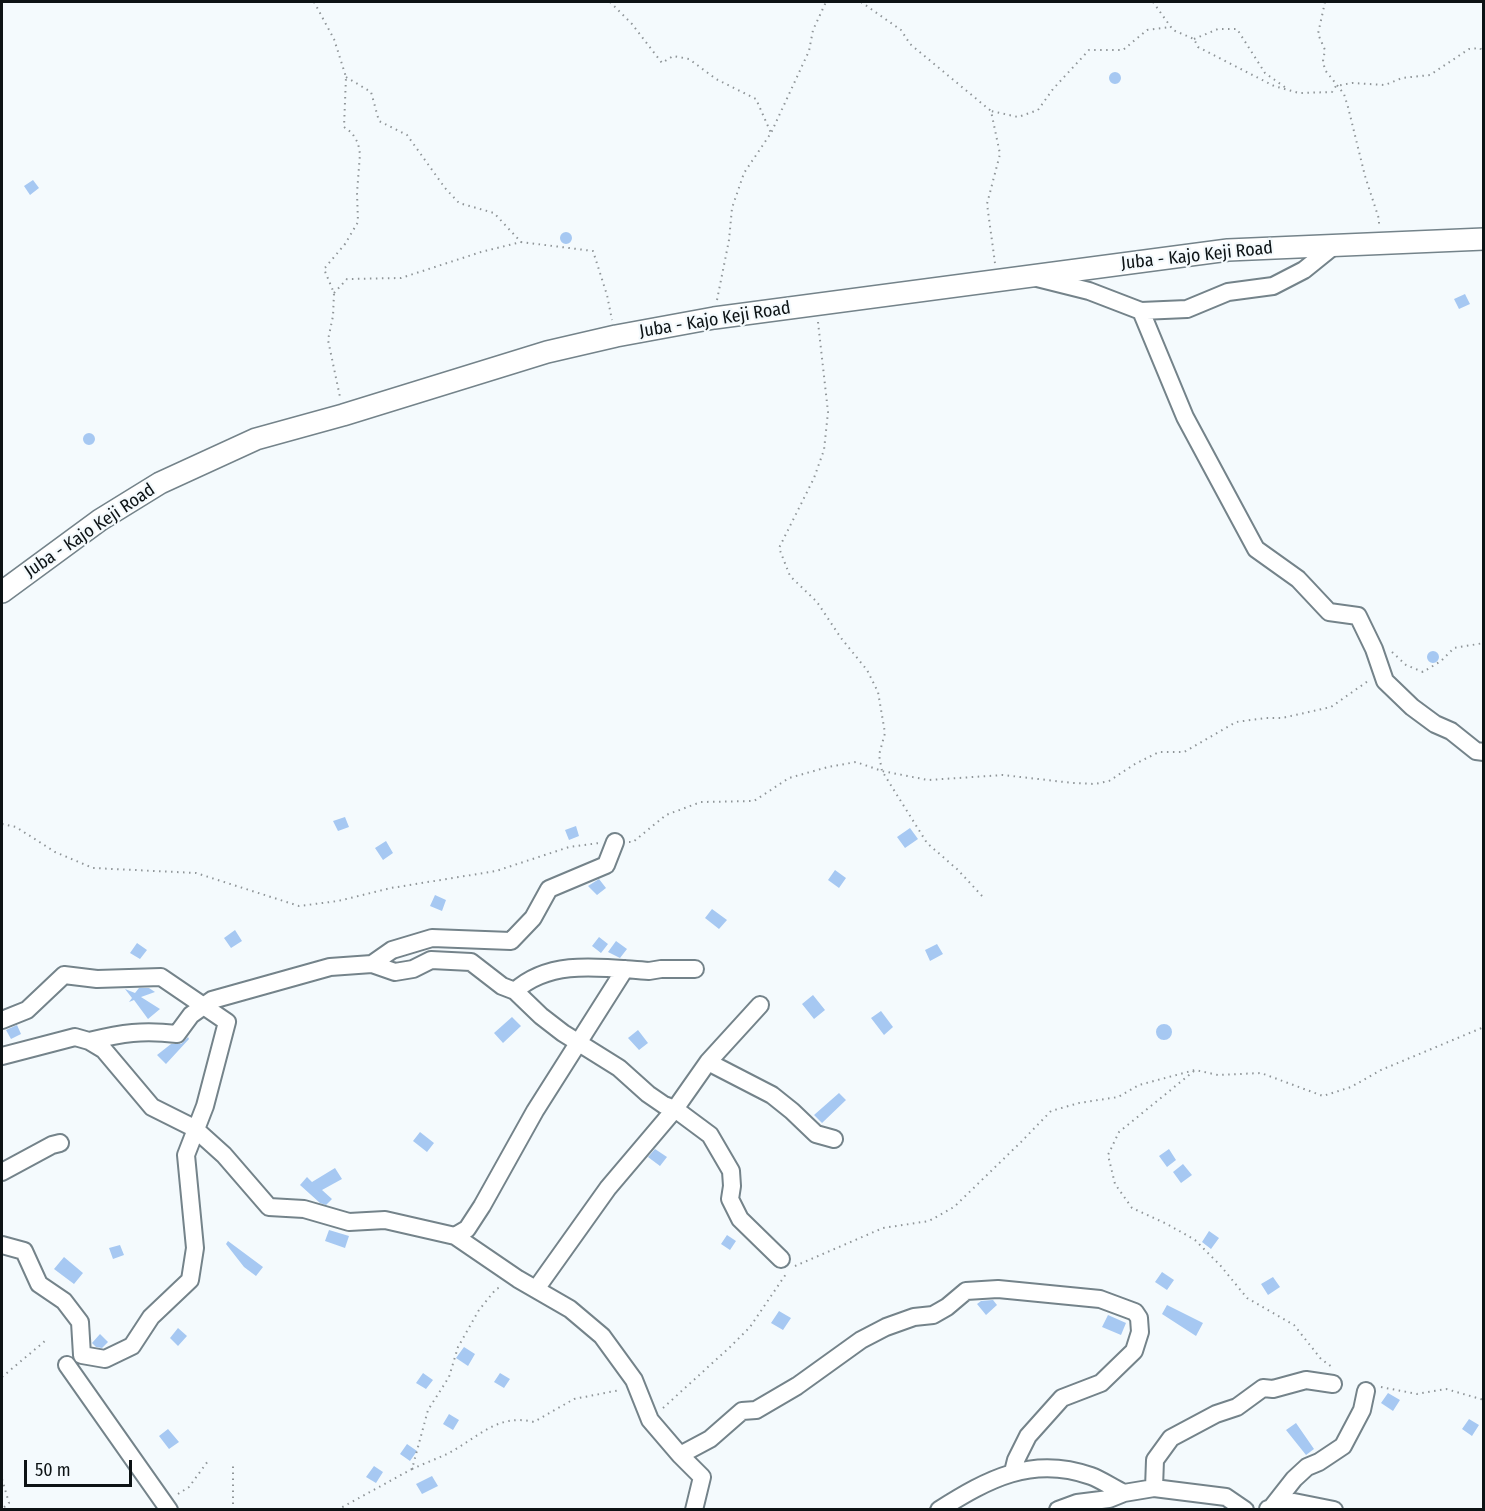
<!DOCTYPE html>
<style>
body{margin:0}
#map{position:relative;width:1485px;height:1511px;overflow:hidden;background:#f4fafd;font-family:"Fira Sans Condensed",sans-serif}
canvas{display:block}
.frame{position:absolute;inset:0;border:3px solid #0d1315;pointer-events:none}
.scale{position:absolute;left:24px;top:1460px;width:108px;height:27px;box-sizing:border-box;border:3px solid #0d1315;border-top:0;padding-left:8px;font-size:18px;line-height:21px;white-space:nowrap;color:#0d1315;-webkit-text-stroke:4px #f4fafd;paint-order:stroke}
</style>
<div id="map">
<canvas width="1485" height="1511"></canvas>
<div class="frame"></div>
<div class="scale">50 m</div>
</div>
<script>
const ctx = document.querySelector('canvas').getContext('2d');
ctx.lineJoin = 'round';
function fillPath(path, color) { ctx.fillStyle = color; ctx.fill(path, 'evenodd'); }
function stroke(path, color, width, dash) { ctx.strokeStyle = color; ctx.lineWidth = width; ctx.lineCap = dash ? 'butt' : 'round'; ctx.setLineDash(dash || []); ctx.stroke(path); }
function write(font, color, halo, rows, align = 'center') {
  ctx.font = font + ' "Fira Sans Condensed",sans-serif'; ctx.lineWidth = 4.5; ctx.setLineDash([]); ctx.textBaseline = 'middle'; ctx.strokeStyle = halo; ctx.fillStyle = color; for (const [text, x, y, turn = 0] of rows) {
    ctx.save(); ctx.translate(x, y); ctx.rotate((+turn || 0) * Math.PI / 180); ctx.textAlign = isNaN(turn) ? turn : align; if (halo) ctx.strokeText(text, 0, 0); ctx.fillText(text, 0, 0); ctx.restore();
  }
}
const building = new Path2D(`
 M1109 78a6 6 0 1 1 12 0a6 6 0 1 1-12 0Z
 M33 180 39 188 30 195 24 186Z
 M560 238a6 6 0 1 1 12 0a6 6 0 1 1-12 0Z
 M1465 294 1470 304 1459 309 1454 299Z
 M83 439a6 6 0 1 1 12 0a6 6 0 1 1-12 0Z
 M1427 657a6 6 0 1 1 12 0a6 6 0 1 1-12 0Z
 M345 817 349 827 338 831 333 821Z
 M576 826 579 836 569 840 565 830Z
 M910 828 918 839 905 848 897 837Z
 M386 841 393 853 383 860 375 848Z
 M835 870 846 878 839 888 828 880Z
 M599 879 606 888 597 895 588 886Z
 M435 895 446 900 442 911 430 906Z
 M712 909 727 920 719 929 705 918Z
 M235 930 242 941 231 948 224 938Z
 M599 937 608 944 601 953 592 946Z
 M616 941 627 949 620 958 608 952Z
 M137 943 147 950 140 959 130 953Z
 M937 944 943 954 930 961 925 950Z
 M139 988H149L155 992 141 997 160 1009 148 1019 134 1000 129 1002 132 998 125 989 135 993Z
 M813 995 825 1010 814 1019 802 1004Z
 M881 1011 893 1027 884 1035 871 1018Z
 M512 1017 521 1026 503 1043 494 1033Z
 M1156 1032a8 8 0 1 1 16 0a8 8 0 1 1-16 0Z
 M17 1025 21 1034 11 1039 6 1030Z
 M638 1030 648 1043 639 1050 628 1038Z
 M188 1037 189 1039 166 1064 157 1055 171 1044H181Z
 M839 1093 846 1100 822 1123 814 1115Z
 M420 1132 434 1143 427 1152 413 1141Z
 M655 1149 667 1157 660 1166 648 1157Z
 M1169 1149 1176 1160 1167 1167 1159 1156Z
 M1183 1164 1192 1175 1181 1183 1173 1172Z
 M335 1168 342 1179 322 1190 332 1199 326 1205 320 1203 300 1185 307 1177 312 1182Z
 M329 1230 349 1236 345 1248 325 1241Z
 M1209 1231 1219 1238 1211 1249 1202 1242Z
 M727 1235 736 1241 730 1250 721 1244Z
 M228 1241 263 1267 256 1276 244 1267 226 1244Z
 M120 1245 124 1255 113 1259 109 1248Z
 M64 1257 83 1273 74 1284 54 1269Z
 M1162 1272 1174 1280 1167 1290 1155 1282Z
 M1273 1277 1280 1287 1268 1295 1261 1284Z
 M993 1300 997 1305 986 1315 977 1304 981 1301Z
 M1167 1305 1203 1323 1196 1336 1162 1314Z
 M779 1311 791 1318 783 1330 771 1323Z
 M1108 1315 1126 1323 1121 1335 1102 1327Z
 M178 1328 187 1336 178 1346 170 1338Z
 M100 1334 108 1342 102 1348 96 1347 92 1343Z
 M464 1347 475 1354 468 1366 456 1358Z
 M423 1373 433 1380 426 1389 416 1383Z
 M500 1373 510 1379 504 1388 494 1382Z
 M1388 1393 1400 1400 1393 1411 1381 1403Z
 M449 1414 459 1420 453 1430 443 1424Z
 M1469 1419 1479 1425 1472 1436 1462 1429Z
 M1296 1423 1314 1449 1306 1455 1286 1430Z
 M168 1429 179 1442 169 1449 159 1436Z
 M407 1444 417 1451 410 1461 400 1454Z
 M374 1466 383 1472 376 1483 366 1477Z
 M432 1476 438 1486 422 1494 416 1484Z`);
const path = new Path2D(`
 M314 2 334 39 346 77 344 127 352 133 358 143 360 154 357 193 358 222 345 244 324 269 334 293 333 316 328 340 340 397
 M610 2 632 24 662 63 673 56 689 59 716 79 756 99 771 133
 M861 2 901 30 910 44 991 111
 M1153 2 1173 30 1194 39 1198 47 1274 86 1299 93 1332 92 1336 86 1352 83 1385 85 1402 78 1430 75 1469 49 1480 48 1484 54
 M1325 2 1318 34 1325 50 1323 61 1325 70 1344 94 1348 107 1365 176 1379 219V227
 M1194 39 1218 29H1237L1265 73 1286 88
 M346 77 371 92 379 121 407 135 445 188 459 203 494 213 521 242 593 251 607 295 612 320
 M995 263 987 204 1000 154 991 111 1018 117 1038 110 1053 89 1089 50H1123L1147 30 1171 27
 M334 293 347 279 401 278 481 252 521 242
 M717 300 729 240 732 208 744 173 771 133 809 51 813 30 826 2
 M818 322 828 412 824 450 814 478 779 548 790 576 817 602 841 638 867 670 878 692 885 733 879 755 882 771 927 843 958 870 983 897
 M1392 652 1406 665 1423 672 1441 661 1454 648 1484 643
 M2 824 16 827 55 852 93 868 196 873 299 906 338 901 391 888 496 871 569 847 599 843
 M629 842H633L666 815 701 802 754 801 789 778 828 767 856 762 882 771 928 780 1003 775 1073 783 1095 784 1109 781 1135 764 1159 752H1184L1236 722 1266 718H1282L1331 707 1368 681
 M1194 1071 1119 1132 1108 1155 1115 1184 1132 1208 1167 1224 1195 1240 1220 1265 1247 1298 1294 1325 1321 1359 1332 1367
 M795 1266 883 1228 929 1221 954 1207 1021 1142 1051 1111 1079 1103 1118 1097 1139 1085 1195 1070 1218 1075 1261 1073 1323 1096 1351 1087 1381 1070 1484 1027
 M2 1377 45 1341
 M1381 1387 1417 1394 1446 1389 1484 1400
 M663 1408 730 1347 750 1327 786 1274
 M412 1469C423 1464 436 1459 447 1454 478 1438 497 1413 534 1422L574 1399 620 1390
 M2 1479 9 1503 2 1509
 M178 1494 189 1487 208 1461
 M233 1510V1463
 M337 1510 412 1469 428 1410 449 1377 458 1347 479 1310 496 1289 501 1287`);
const minor = new Path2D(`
 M1037 278 1089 291 1141 311 1187 309 1228 292 1273 286 1304 270 1335 245
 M1141 311 1185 417 1256 549 1298 579 1329 612 1358 616 1374 649 1385 681 1412 707 1435 724 1451 731 1476 751 1484 752
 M372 964 395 972 413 969 431 960 471 962 502 986 515 991 541 1016 563 1033 619 1068 648 1094 664 1105 675 1109 710 1135 731 1171 732 1186 730 1199 740 1219 781 1259
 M515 991C551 958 604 968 649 971L661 969H695
 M2 1020 27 1010 64 975 97 979 161 977 227 1022 205 1106 186 1155 195 1248 190 1280 151 1317 132 1346 105 1359 82 1355 80 1322 64 1301 39 1284 24 1251 2 1245
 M89 1041C123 1033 142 1030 177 1034L191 1015 212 1000 330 967 372 964 392 950 432 938 511 941 533 918 549 889 606 865 615 842
 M2 1056 75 1037 89 1041 104 1050 152 1107 194 1128 224 1155 269 1207 304 1209 349 1222 385 1220 455 1236 518 1279 570 1309 602 1336 634 1380 650 1420 680 1455 702 1477 694 1510
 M708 1062 772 1095 792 1111 816 1134 834 1139
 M2 1172 52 1145 60 1143
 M455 1236 467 1229 482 1206 535 1111 625 969
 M536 1289 608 1188 675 1109 708 1062 760 1005
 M67 1365 169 1510
 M680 1455 710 1439 742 1411 756 1410 797 1386 861 1340 886 1327 914 1317 933 1315 947 1307 966 1291 998 1289 1100 1299 1135 1312 1139 1318 1140 1332 1134 1351 1101 1383 1062 1398 1028 1436 1016 1460 1013 1472
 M1154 1488 1155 1460 1171 1438 1216 1414 1237 1407 1263 1388 1273 1389 1306 1380 1333 1384
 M1272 1507 1294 1479 1307 1467 1319 1462 1343 1446 1362 1410 1366 1391
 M1268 1509 1294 1502 1334 1510
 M939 1510C988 1479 1032 1455 1091 1476 1102 1480 1113 1488 1124 1493
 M1058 1510 1077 1503 1109 1499 1124 1493 1154 1488 1226 1497 1245 1510`);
const major = new Path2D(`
 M2 592 100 520 160 483 256 439 343 415 547 352 616 336 714 318 1228 250 1484 239`);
const streetNames = [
 ["Juba - Kajo Keji Road",1197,256,-6],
 ["Juba - Kajo Keji Road",715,320,-9],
 ["Juba - Kajo Keji Road",90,531,-34]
];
fillPath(building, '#a6c8f2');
stroke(minor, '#74838a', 20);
stroke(major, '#74838a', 24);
stroke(path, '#8f9598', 2, [1.5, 4.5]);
stroke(minor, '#fff', 16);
stroke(major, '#fff', 21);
write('18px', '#0d1315', '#f4fafd', streetNames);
</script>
